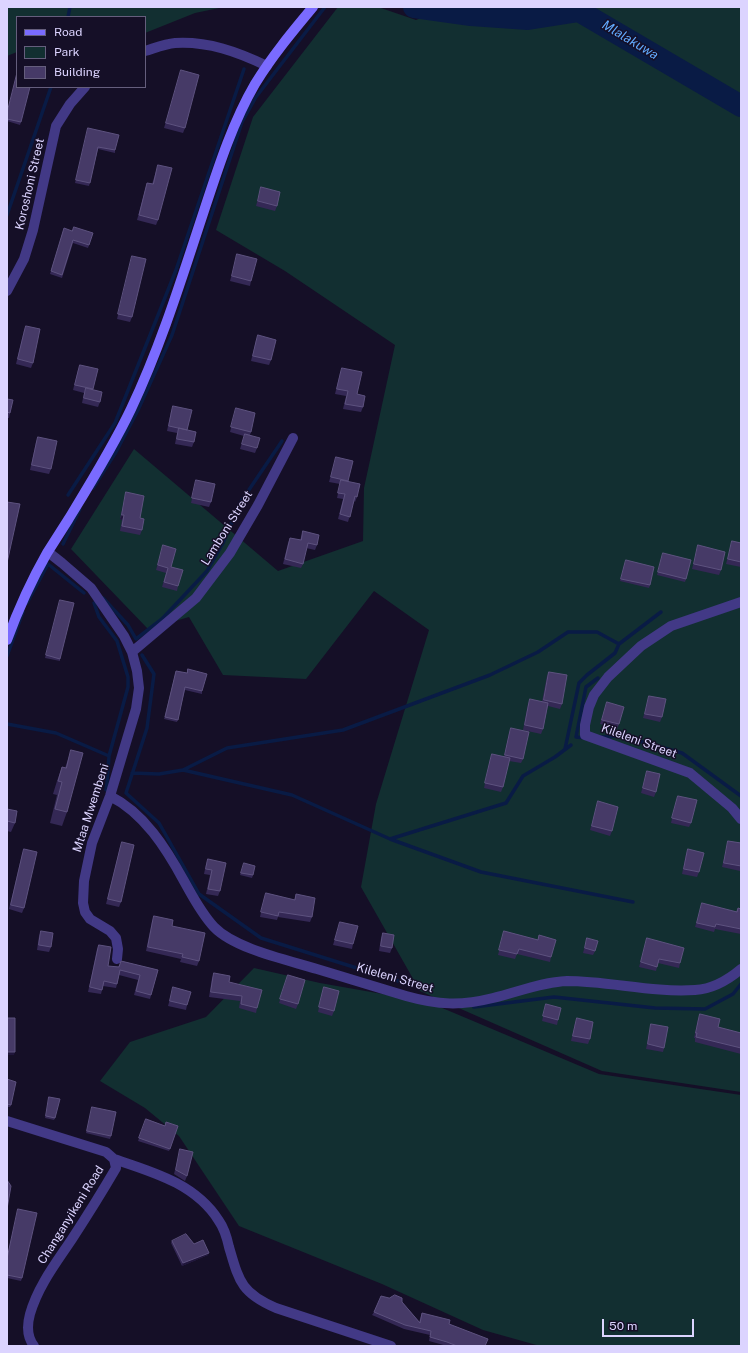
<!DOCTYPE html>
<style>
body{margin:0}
#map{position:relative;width:748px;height:1353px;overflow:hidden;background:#150f27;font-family:"Public Sans",sans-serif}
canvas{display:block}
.frame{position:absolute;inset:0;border:8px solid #dcd4ff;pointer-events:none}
.legend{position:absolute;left:16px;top:16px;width:130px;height:72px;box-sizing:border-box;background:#150f27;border:1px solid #655e7d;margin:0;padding:5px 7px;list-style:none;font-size:12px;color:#dcd4ff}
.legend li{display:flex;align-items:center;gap:8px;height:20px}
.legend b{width:20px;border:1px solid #655e7d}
.scale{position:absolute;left:602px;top:1319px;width:92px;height:18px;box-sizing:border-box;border:2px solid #dcd4ff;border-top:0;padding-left:5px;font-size:12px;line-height:14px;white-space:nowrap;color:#dcd4ff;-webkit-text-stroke:3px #150f27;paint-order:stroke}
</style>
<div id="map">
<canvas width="748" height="1353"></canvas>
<div class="frame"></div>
<ul class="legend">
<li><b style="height:5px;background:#7a6bff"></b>Road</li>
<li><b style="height:11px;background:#122f31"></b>Park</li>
<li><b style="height:11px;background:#463a67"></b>Building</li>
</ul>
<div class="scale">50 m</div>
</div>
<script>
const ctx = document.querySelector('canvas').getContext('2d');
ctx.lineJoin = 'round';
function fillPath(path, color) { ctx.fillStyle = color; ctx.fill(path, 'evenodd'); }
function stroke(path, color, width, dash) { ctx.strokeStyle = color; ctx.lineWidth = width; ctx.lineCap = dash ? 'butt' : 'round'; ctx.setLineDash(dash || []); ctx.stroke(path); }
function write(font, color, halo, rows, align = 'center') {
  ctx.font = font + ' "Public Sans",sans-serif'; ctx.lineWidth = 3; ctx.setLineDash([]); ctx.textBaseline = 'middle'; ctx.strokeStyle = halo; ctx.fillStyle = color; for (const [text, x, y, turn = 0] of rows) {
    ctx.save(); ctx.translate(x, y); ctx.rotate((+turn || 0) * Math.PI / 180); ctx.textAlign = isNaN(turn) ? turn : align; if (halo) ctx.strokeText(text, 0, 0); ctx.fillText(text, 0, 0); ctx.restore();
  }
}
const green = new Path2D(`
 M7 7H224L195 13 145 33V17H17V52L7 56Z
 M338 7H378L416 20 447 7H741V1092L602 1071 420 991 361 887 376 804 429 630 374 591 306 679 223 675 189 617 148 629 71 549 134 449 278 571 363 541 364 488 395 345 285 271 216 230 253 117Z
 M254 968 320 983 428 1002 599 1074 741 1095V1346H540L483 1330 382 1284 239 1226 179 1136 145 1108 100 1081 130 1042 206 1017Z`);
const stream = new Path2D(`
 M68 17 70 7
 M7 215 51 87
 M93 488 116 452 138 410 172 335 242 122 256 97 325 7
 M68 495 115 423 176 270 244 69
 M63 544 80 509
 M103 598 128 625 136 639 162 619 207 571 223 543 240 503 282 441
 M27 603 48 564 84 593
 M94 603 99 617 117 641 128 677V687L109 756 107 783 106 790
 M142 655 154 674 147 728 126 793 159 823 199 894 261 938 411 985
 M7 656 23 612
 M7 724 56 733 109 756
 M601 737 621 736 682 753 741 796
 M585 738 576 737 586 687 598 678
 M565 749 579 683 587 675 615 653 619 644 661 612
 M183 770 227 748 343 730 490 675 538 652 568 632H597L619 644
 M132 773 159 774 183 770 292 795 390 839 481 872 633 902
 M390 839 506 803 523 776 555 757 571 745
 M474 1007 554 997 655 1008 705 1009 733 994 741 984`);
const river = new Path2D(`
 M414 7 471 15 528 19 579 11 741 106`);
const street = new Path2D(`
 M145 51C155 48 165 44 175 43 208 41 238 52 267 66
 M7 291 24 259 33 230 56 126 70 104 85 87
 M48 552 62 563 91 588 124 636 132 652 137 671 139 688 136 709 110 796 92 843 84 881 83 903 85 912 90 919 110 931 116 938 118 949 117 959
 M741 602 671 626 641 646 608 677 594 695 589 707 585 725V735L690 773 732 808 741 819
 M132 652 196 598 230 553 258 505 293 438
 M110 796C144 813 166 848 184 881 193 897 201 913 214 927 235 949 288 960 317 969 347 978 377 987 406 996 438 1005 461 1006 493 998 518 992 542 982 567 981 609 981 653 993 695 990 712 989 728 980 741 969
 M7 1121 106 1152 114 1159 116 1168C102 1192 87 1216 72 1239 56 1263 38 1286 30 1314 27 1325 27 1337 34 1346
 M114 1159C153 1172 196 1184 219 1221 224 1228 227 1238 229 1247 239 1281 241 1293 276 1308L391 1346`);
const secondary = new Path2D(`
 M7 640C18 610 31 581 47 553 54 542 61 531 68 520 90 484 113 447 131 409 159 350 179 287 199 226 215 178 230 127 255 84 272 56 293 31 313 7`);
const wall = new Path2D(`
 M181 70 185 128 183 133 164 128Z
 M7 112 21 122 20 125 7 121Z
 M88 128 115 150V153L98 149 89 186 75 183Z
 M158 165V220L156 225 137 220 147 183 152 184Z
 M261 187 277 206 275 211 256 206Z
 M64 228 89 245 88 248 73 243 62 278 50 274Z
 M237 254 251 281 250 286 230 281Z
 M132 256V317L130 322 117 319 131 260Z
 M26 326 33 363 31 368 16 364 24 330Z
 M258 335 271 360 269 365 251 361 256 340Z
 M80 365 100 402 98 407 82 403 84 393 73 390 78 370Z
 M342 368 357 394 363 407 361 412 343 409 346 396 335 394 340 373Z
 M7 399 10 413 9 418H7Z
 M173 406 194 442 192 447 175 444 177 433 167 431 171 411Z
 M236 408 251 432 250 435 257 448 255 453 240 449 244 436 230 432Z
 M38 437 51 469 49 474 30 470 36 442Z
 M336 457 357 497 355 502 354 501 348 522 338 519 343 499 337 498 340 484 329 482Z
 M196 480 211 502 209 507 191 503 195 485Z
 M126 492 140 518 142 530 140 535 120 531 122 520 120 519 125 497Z
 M303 531 317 545 315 550 306 548 303 564 301 568 283 564 288 543 290 538 300 540Z
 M732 541 741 543V567L726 564Z
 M163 545 178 586 177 591 162 587 166 573 156 570Z
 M698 545 721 570 719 575 692 569Z
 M662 556 686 579 685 582 657 575Z
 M625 562 650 585 649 588 620 581Z
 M59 603 60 659V661L45 658Z
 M176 671 202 691V694L185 690 177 722 164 719Z
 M549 672 562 704 560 709 548 706 543 729 541 734 523 730 528 704 530 699 542 702 547 676Z
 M649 696 662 717 660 722 643 718Z
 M607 702 619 724 617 729 600 724Z
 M511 728 523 759 521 763 509 761 503 787 501 792 484 788 490 759 492 754 504 757 509 733Z
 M71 750 67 812 62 826 50 823 57 795 53 794 57 781 62 767 65 768Z
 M647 771 656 792 654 797 641 793Z
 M678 796 691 823 689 827 671 823 676 801Z
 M598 801 612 831 610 836 590 830Z
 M7 809 15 823 11 832 7 831Z
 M728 841 741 843V868L740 871 722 867 727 845Z
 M122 842 121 902 119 907 106 904 120 847Z
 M24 849V908L22 913 9 909 22 854Z
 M688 849 699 872 697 877 682 874 686 854Z
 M208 859 220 891 218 896 206 894 210 875 204 874 206 864Z
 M244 863 253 875 252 878 240 875Z
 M266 893 294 900 296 894 312 917 310 922 278 917 277 920 260 917 264 898Z
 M702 903 736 912 738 908 741 909V934L715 929 714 932 695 927Z
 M154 916 172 926 199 961 197 966 180 962 181 959 146 951 152 921Z
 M340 922 353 944 352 949 333 945Z
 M41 931 51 947 49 952 37 950 39 936Z
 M504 931 538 940 539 935 551 957 550 962 517 954 515 959 498 955Z
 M383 933 392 948 390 953 379 951 381 938Z
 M587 938 595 951 593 955 583 953Z
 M647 938 680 963 679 968 658 963 656 971 639 967Z
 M99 945 108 966 118 967 121 961 158 970 150 999 134 995 138 980 119 975 117 984 116 988 103 986 101 994 88 992 97 949Z
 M214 973 257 1008 256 1013 239 1008 240 1001 209 997 212 978Z
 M288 975 298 1004 296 1009 279 1003Z
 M173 987 187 1005 186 1010 168 1006Z
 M324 987 334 1011 332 1016 318 1012 322 992Z
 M546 1004 558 1020 557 1025 542 1021Z
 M700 1014 718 1027 741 1033V1054L695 1042V1038H694L698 1019Z
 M577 1018 590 1039 588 1044 571 1041 575 1023Z
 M651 1024 664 1048 663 1052 646 1049Z
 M7 1079 11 1105 10 1107H7Z
 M49 1097 55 1118 54 1120 45 1118Z
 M92 1107 111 1136 110 1139 86 1133Z
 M146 1119 165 1126H178L169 1151 138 1141Z
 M180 1149 187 1176 185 1181 174 1174 179 1154Z
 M18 1209 22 1278 21 1281 7 1278V1257Z
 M172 1241 194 1244 208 1255 182 1266 171 1243Z
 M402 1302 419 1322 422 1313 449 1324 485 1346H447L429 1341 430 1335 404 1329 372 1315 374 1312Z`);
const shadedWall = new Path2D(`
 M122 515H124L122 520 120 519Z
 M7 1052H15L14 1055H7Z
 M209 1253 208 1255 182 1266 183 1263Z`);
const building = new Path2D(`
 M181 70 199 75 185 128 166 123Z
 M17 73V87H30L21 122 7 119V113Z
 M88 128 119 135 115 150 98 147 90 183 76 180Z
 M158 165 172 168 158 220 139 215 147 183 153 184Z
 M261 187 280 192 277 206 258 201Z
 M74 227 93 233 89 245 73 240 62 275 51 271 64 228 72 231Z
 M237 254 257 259 251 281 232 276Z
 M132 256 146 259 132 317 118 314Z
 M26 326 40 329 33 363 18 359Z
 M258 335 276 340 271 360 253 356Z
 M80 365 98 369 93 389 75 385Z
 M342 368 362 372 357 394 365 396 363 407 345 404 348 391 337 389Z
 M86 388 102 392 100 402 84 398Z
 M7 399 13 400 10 413 7 412Z
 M173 406 192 410 187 430 169 426Z
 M236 408 255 413 251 432 231 427Z
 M179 428 196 432 194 442 177 439Z
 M245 434 260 438 257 448 242 444Z
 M38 437 57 441 51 469 32 465Z
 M336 457 353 461 348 481 331 477Z
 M196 480 215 484 211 502 192 498Z
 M341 480 360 484 357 497 355 496 350 517 340 514 345 494 338 493Z
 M126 492 144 496 140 518 144 519 142 530 122 526 124 515H122Z
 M7 502 20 504 7 563Z
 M303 531 319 535 317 545 308 543 303 564 285 559 290 538 301 540Z
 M732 541 741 543V562L728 559Z
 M163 545 176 549 171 567 183 570 178 586 164 582 168 568 158 565Z
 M698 545 725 552 721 570 694 564Z
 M663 553 691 560 686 579 658 572Z
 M626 560 654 567 650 585 621 579Z
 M60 600 74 603 60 659 46 655Z
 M188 669 207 674 202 691 185 687 178 720 165 717 176 671 187 673Z
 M549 672 567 675 562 704 544 700Z
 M649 696 666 699 662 717 645 714Z
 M530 699 548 703 543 729 525 725Z
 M607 702 624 707 619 724 602 720Z
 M511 728 529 732 523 759 505 755Z
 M71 750 83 753 67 812 55 809 62 782 58 781 62 767 66 768Z
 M492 754 510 758 503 787 485 783Z
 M647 771 660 774 656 792 643 788Z
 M678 796 697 800 691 823 672 818Z
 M598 801 618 807 612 831 592 826Z
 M7 809 17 811 15 823 7 821Z
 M728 841 741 843V866L724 863Z
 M122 842 134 845 121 902 108 899Z
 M24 849 37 852 24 908 11 905Z
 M688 849 704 853 699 872 684 869Z
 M208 859 226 863 220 891 208 889 212 870 206 869Z
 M244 863 255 866 253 875 241 873Z
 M266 893 295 900 296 894 315 898 312 917 279 912 278 916 261 912Z
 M702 903 737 912 738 908 741 909V929L716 924 715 927 697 923Z
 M154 916 173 920 172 926 205 933 199 961 182 957 183 954 148 947Z
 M340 922 358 926 353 944 335 940Z
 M41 931 53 933 51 947 39 945Z
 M504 931 538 940 539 935 556 940 551 957 519 949 517 954 499 950Z
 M383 933 394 935 392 948 381 946Z
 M587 938 598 941 595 951 585 948Z
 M647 938 684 948 680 963 659 959 657 967 641 962Z
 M99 945 111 947 108 966 119 967 121 961 158 970 151 995 136 991 140 975 120 970 117 984 104 981 102 990 90 987Z
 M214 973 230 976 229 982 262 990 257 1008 241 1004 242 996 211 992Z
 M288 975 305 980 298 1004 280 999Z
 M173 987 191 992 187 1005 170 1001Z
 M324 987 339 991 334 1011 319 1007Z
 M546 1004 561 1008 558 1020 543 1016Z
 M700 1014 720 1019 718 1027 741 1033V1048L696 1037 697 1033H696Z
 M7 1018H15V1052H7Z
 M577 1018 593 1022 590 1039 573 1036Z
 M651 1024 668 1027 664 1048 648 1044Z
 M7 1079 16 1082 11 1105 7 1104Z
 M49 1097 60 1099 55 1118 46 1116Z
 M92 1107 116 1112 111 1136 87 1131Z
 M146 1119 165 1126 166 1122 178 1126 170 1149 139 1138Z
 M180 1149 193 1152 187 1176 176 1170Z
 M7 1180 11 1186 7 1209Z
 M18 1209 37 1213 22 1278 7 1275V1259Z
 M186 1234 194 1244 203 1240 209 1253 183 1263 172 1241Z
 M395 1295 402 1298V1302L420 1323 422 1313 450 1320 449 1324 488 1339 485 1346H457L447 1342 430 1337 431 1331 405 1325 374 1312 381 1296 389 1298Z`);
const streetNames = [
 ["Koroshoni Street",30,184,-77],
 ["Lamboni Street",227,528,-58],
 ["Kileleni Street",639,741,20],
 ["Mtaa Mwembeni",91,808,-72],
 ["Kileleni Street",395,978,16],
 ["Changanyikeni Road",71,1215,-58]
];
const waterNames = [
 ["Mlalakuwa",630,40,31]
];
fillPath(green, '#122f31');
stroke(stream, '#091b45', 3.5);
stroke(river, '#091b45', 22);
stroke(street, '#423986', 10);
stroke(secondary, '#7a6bff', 10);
fillPath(wall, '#342855');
fillPath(shadedWall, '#20163b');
fillPath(building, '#463a67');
stroke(building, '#5d527f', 1);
write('12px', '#dcd4ff', '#150f27', streetNames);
write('italic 13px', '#62abff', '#150f27', waterNames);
</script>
